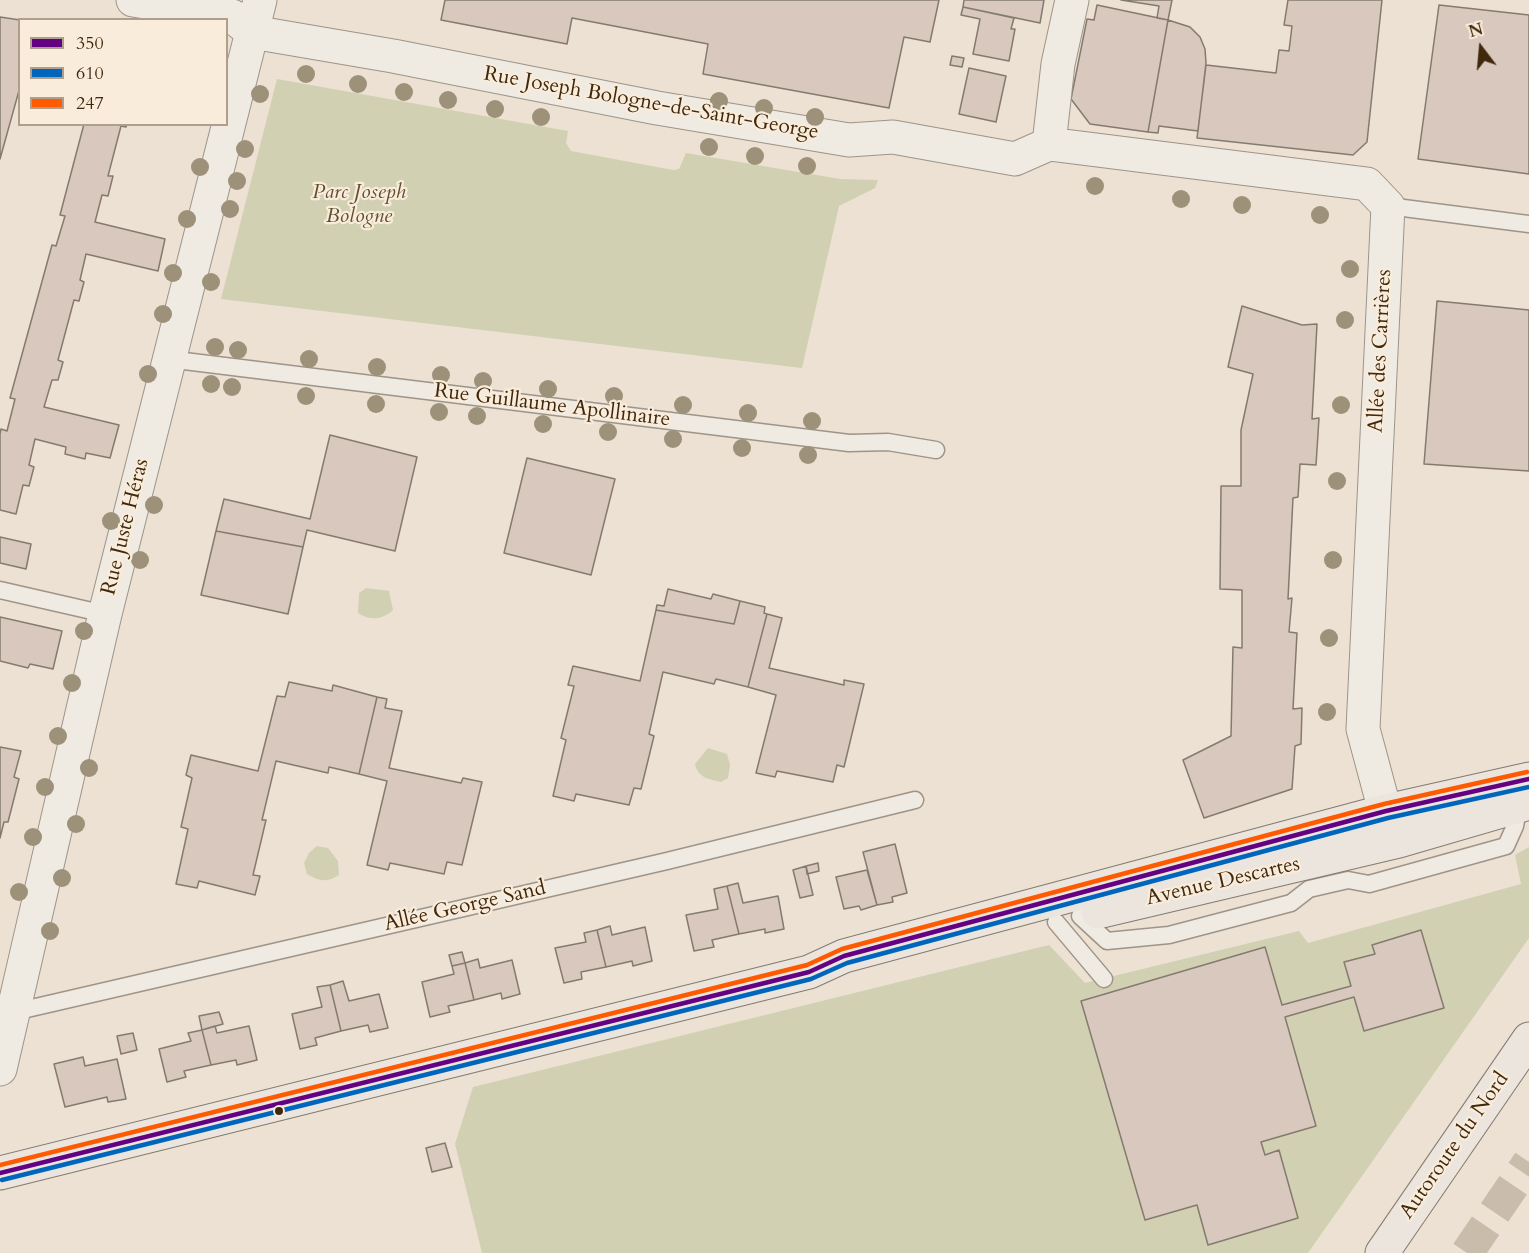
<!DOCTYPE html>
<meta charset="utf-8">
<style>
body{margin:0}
#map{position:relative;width:1529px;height:1253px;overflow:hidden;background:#ece1d2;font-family:Cardo,serif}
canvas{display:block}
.legend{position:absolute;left:18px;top:18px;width:210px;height:108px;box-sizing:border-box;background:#f9ecdb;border:2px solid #af9e89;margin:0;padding:8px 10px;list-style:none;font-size:18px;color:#40280d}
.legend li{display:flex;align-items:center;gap:12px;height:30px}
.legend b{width:30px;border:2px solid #af9e89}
.north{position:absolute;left:1451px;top:18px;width:60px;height:60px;-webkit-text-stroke:4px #f9ecdb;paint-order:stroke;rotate:344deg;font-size:16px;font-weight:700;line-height:24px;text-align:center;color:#40280d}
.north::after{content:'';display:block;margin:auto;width:21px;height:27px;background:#40280d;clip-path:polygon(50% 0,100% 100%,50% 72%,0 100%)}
</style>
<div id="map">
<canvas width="1529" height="1253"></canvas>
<ul class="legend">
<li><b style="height:8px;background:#640082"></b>350</li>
<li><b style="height:8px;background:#0065bd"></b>610</li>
<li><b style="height:8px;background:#ff5a00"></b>247</li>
</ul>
<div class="north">N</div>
</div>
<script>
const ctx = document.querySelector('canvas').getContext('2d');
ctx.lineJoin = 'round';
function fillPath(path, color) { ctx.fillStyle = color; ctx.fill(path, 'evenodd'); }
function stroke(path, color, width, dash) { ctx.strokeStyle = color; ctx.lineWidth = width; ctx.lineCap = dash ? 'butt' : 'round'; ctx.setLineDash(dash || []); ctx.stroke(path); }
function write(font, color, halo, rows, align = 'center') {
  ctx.font = font + ' Cardo,serif'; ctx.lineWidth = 4.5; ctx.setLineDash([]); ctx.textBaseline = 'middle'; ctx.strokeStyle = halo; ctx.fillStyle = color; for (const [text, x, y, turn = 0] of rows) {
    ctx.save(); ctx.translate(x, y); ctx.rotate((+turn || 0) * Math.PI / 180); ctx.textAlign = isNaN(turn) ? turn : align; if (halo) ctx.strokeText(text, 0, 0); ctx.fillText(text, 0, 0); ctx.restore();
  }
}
const green = new Path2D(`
 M277 79 568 131 566 143 571 151 673 170 679 169 686 153 840 179 878 180 875 188 839 206 802 368 221 299Z
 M366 588 389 591 393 610C382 620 370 621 358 613L359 593Z
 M708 748 727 754 730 765 728 778 721 782C709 779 698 778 695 764Z
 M317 846 328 848 338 861 339 875C327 883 318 881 307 874L304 863 309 853Z
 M1529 847V938L1308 1253H482L455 1144 473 1087 1049 945 1085 983 1299 931 1308 943 1521 884 1515 855Z`);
const building = new Path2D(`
 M445 0H939L930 42 904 37 889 108 703 74 708 44 572 18 567 44 441 20Z
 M964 0H1044L1040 23 963 7Z
 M1121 0H1172L1168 20 1157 18 1159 6Z
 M1288 0H1382L1367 142 1353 155 1197 138 1206 65 1276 73 1279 50 1289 51 1292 26 1284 25Z
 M1097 5 1168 20 1148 132 1090 124 1071 99 1087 19 1094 20Z
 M1439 5 1529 15V174L1418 159Z
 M963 7 1014 18 1011 29H1015L1009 61 973 54 980 19 961 15Z
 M0 17 20 20V87L0 159Z
 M1168 20 1190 27 1200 37 1205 49 1206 63 1198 131 1159 126 1158 133 1148 132Z
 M952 56 964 58 962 67 950 65Z
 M969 68 1006 76 996 122 959 114Z
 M84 124H127L126 127 121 126 108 176H113L108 196 102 195 95 222 165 239 158 271 86 254 80 280 84 282 79 301 74 300 58 360 63 362 58 380H52L44 407 119 425 110 458 86 453 85 459 65 454 66 447 35 439 29 465 34 467 29 486 23 485 16 514 0 510V434L1 429 7 431 15 399 10 398 52 245 56 246 65 216 60 215Z
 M1437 301 1529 310V471L1424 464Z
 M1242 306 1302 325 1317 324 1312 419 1319 418 1316 465 1300 464 1298 497 1293 498 1288 599 1292 598 1289 632 1297 633 1293 709 1302 708 1301 744 1295 746 1292 789 1204 818 1183 760 1231 736 1233 647 1242 648V590L1220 589 1221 486H1241V430L1253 374 1228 367Z
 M330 435 417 457 395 551 307 530 303 547 216 531 224 499 310 519Z
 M527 458 615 479 591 575 504 553Z
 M216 531 303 547 288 614 201 595Z
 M0 537 31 544 26 569 0 563Z
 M668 589 711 599 713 594 740 601 734 624 656 610 657 605 664 606Z
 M740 601 765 607 764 613 767 614 748 687 716 679 714 684 663 672 649 734 654 736 641 789 634 788 629 805 576 794 574 801 553 796 566 740 561 738 574 686 568 685 573 666 640 681 656 610 734 624Z
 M767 614 782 618 769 668 844 685V680L864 684 844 767 837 765 833 782 777 771 775 777 756 773 776 695 748 687Z
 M0 617 62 631 53 669 30 664 28 668 0 661Z
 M289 682 332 691 333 685 377 697 359 774 329 767 328 773 276 761 262 820H266L253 875 260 876 255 895 199 881 197 888 176 884 188 829 181 827 192 778 186 775 191 755 258 771 277 696 285 697Z
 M377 697 387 699 385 708 402 711 389 768 461 783 463 778 482 782 462 865 447 862 444 874 390 863 388 870 367 865 387 781 359 774Z
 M0 747 21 751 14 777 19 779 8 822H4L0 838Z
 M895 844 907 893 892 897 893 902 877 905 863 852Z
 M818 863 819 871 807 874 806 866Z
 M806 866 813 895 800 898 793 870Z
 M867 870 877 905 861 910 859 906 844 909 836 877Z
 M738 883 743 903 778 896 784 929 765 933V929L739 934 727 886Z
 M727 886 739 934 712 940 714 947 694 951 686 915 718 909 714 889Z
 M610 926 612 935 645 927 652 961 633 966 632 961 606 967 597 930Z
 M597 930 606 967 581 972 582 979 564 983 555 948 586 942 584 933Z
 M1421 930 1444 1008 1364 1031 1354 997 1285 1017 1316 1126 1261 1142 1265 1155 1279 1150 1298 1218 1208 1245 1197 1205 1145 1220 1081 1001 1265 947 1282 1005 1351 986 1344 962 1375 954 1372 945Z
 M462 952 465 963 452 966 449 955Z
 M478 959 480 968 512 960 520 994 502 999 501 993 474 1000 465 963Z
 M465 963 474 1000 448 1006 450 1012 430 1017 422 982 454 974 452 966Z
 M343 981 349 1001 379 994 388 1028 370 1032 368 1025 341 1031 330 985Z
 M330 985 341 1031 315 1038 317 1045 300 1049 292 1014 322 1007 317 987Z
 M219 1012 223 1024 202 1030 199 1016Z
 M215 1026 217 1033 249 1026 257 1060 237 1065 236 1060 211 1065 202 1030Z
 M202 1030 211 1065 184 1071 186 1077 167 1082 159 1049 191 1041 188 1033Z
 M133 1033 137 1050 121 1054 117 1036Z
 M83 1057 85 1066 117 1059 126 1099 108 1102 107 1097 65 1107 54 1064Z
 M445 1143 452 1167 432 1172 426 1148Z`);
const motorwayTunnel = new Path2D(`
 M1467 1253 1529 1162`);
const service = new Path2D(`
 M1388 206 1529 224
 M168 359 849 443 888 442 936 450
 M0 590 105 614
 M1080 916 1107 941 1169 935 1291 903 1309 889 1348 880 1369 884 1506 846 1515 826 1519 806
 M1056 922 1104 979
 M14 1012 667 861 915 800`);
const minor = new Path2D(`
 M260 0 252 32 393 56 657 108 849 140 893 137 1015 159 1049 144
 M1049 144 1367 184 1388 206 1363 729 1381 796 1398 837
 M1049 144 1058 64 1072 0
 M0 1069 105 614 252 32 232 16 133 0`);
const primary = new Path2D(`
 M1098 912 1399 841 1529 803
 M0 1173 809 972 844 956 1386 811 1529 779`);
const motorway = new Path2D(`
 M1382 1253 1529 1039`);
const bus1 = new Path2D(`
 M0 1173 809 972 844 956 1386 811 1529 779`);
const bus2 = new Path2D(`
 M2 1180 811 979 847 963 1388 818 1529 787`);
const bus3 = new Path2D(`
 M0 1165 807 965 842 949 1384 804 1527 772`);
const trees = [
 [306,74],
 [358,84],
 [404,92],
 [260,94],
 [448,100],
 [719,101],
 [764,108],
 [495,109],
 [541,117],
 [815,117],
 [709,147],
 [245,149],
 [755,156],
 [807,166],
 [200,167],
 [237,181],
 [1095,186],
 [1181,199],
 [1242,205],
 [230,209],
 [1320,215],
 [187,219],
 [1350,269],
 [173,273],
 [211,282],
 [163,314],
 [1345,320],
 [215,347],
 [238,350],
 [309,359],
 [377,367],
 [148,374],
 [441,375],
 [483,381],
 [211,384],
 [232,387],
 [548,389],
 [306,396],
 [614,396],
 [376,404],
 [683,405],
 [1341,405],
 [439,412],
 [748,413],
 [477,416],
 [812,421],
 [543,424],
 [608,432],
 [673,439],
 [742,448],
 [808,455],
 [1337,481],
 [154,505],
 [111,521],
 [140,560],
 [1333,560],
 [84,631],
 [1329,638],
 [72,683],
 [1327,712],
 [58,736],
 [89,768],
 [45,787],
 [76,824],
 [33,837],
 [62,878],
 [19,892],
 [50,931]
];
const markers = [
 [279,1111,5,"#40280d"]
];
const streetNames = [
 ["Rue Joseph Bologne-de-Saint-George",651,104,10],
 ["Allée des Carrières",1381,351,-87],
 ["Rue Guillaume Apollinaire",552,406,7],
 ["Rue Juste Héras",126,527,-76],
 ["Avenue Descartes",1223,882,-13],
 ["Allée George Sand",465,907,-13],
 ["Autoroute du Nord",1455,1146,-55]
];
const parkNames = [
 ["Parc Joseph",359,193],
 ["Bologne",359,217]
];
fillPath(green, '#d1d0b2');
fillPath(building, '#d8c8be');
stroke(building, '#847b6f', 1.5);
stroke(motorwayTunnel, '#cabcab', 33, [33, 16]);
stroke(service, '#9e9488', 19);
stroke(minor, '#9e9488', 35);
stroke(primary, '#847b6f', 35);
stroke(motorway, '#847b6f', 35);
stroke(service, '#efeae2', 16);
stroke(minor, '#efeae2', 33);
stroke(primary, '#ece5dd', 33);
stroke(motorway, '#ece5dd', 33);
stroke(bus1, '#640082', 4.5);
stroke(bus2, '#0065bd', 4.5);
stroke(bus3, '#ff5a00', 4.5);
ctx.fillStyle = '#9e9179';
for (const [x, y] of trees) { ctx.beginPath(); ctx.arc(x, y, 9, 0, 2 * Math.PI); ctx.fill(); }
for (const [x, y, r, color] of markers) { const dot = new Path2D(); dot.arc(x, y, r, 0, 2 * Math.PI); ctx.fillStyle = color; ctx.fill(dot); stroke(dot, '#f9ecdb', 2); }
write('21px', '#40280d', '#f9ecdb', streetNames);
write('italic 21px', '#5f4f30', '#f9ecdb', parkNames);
</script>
